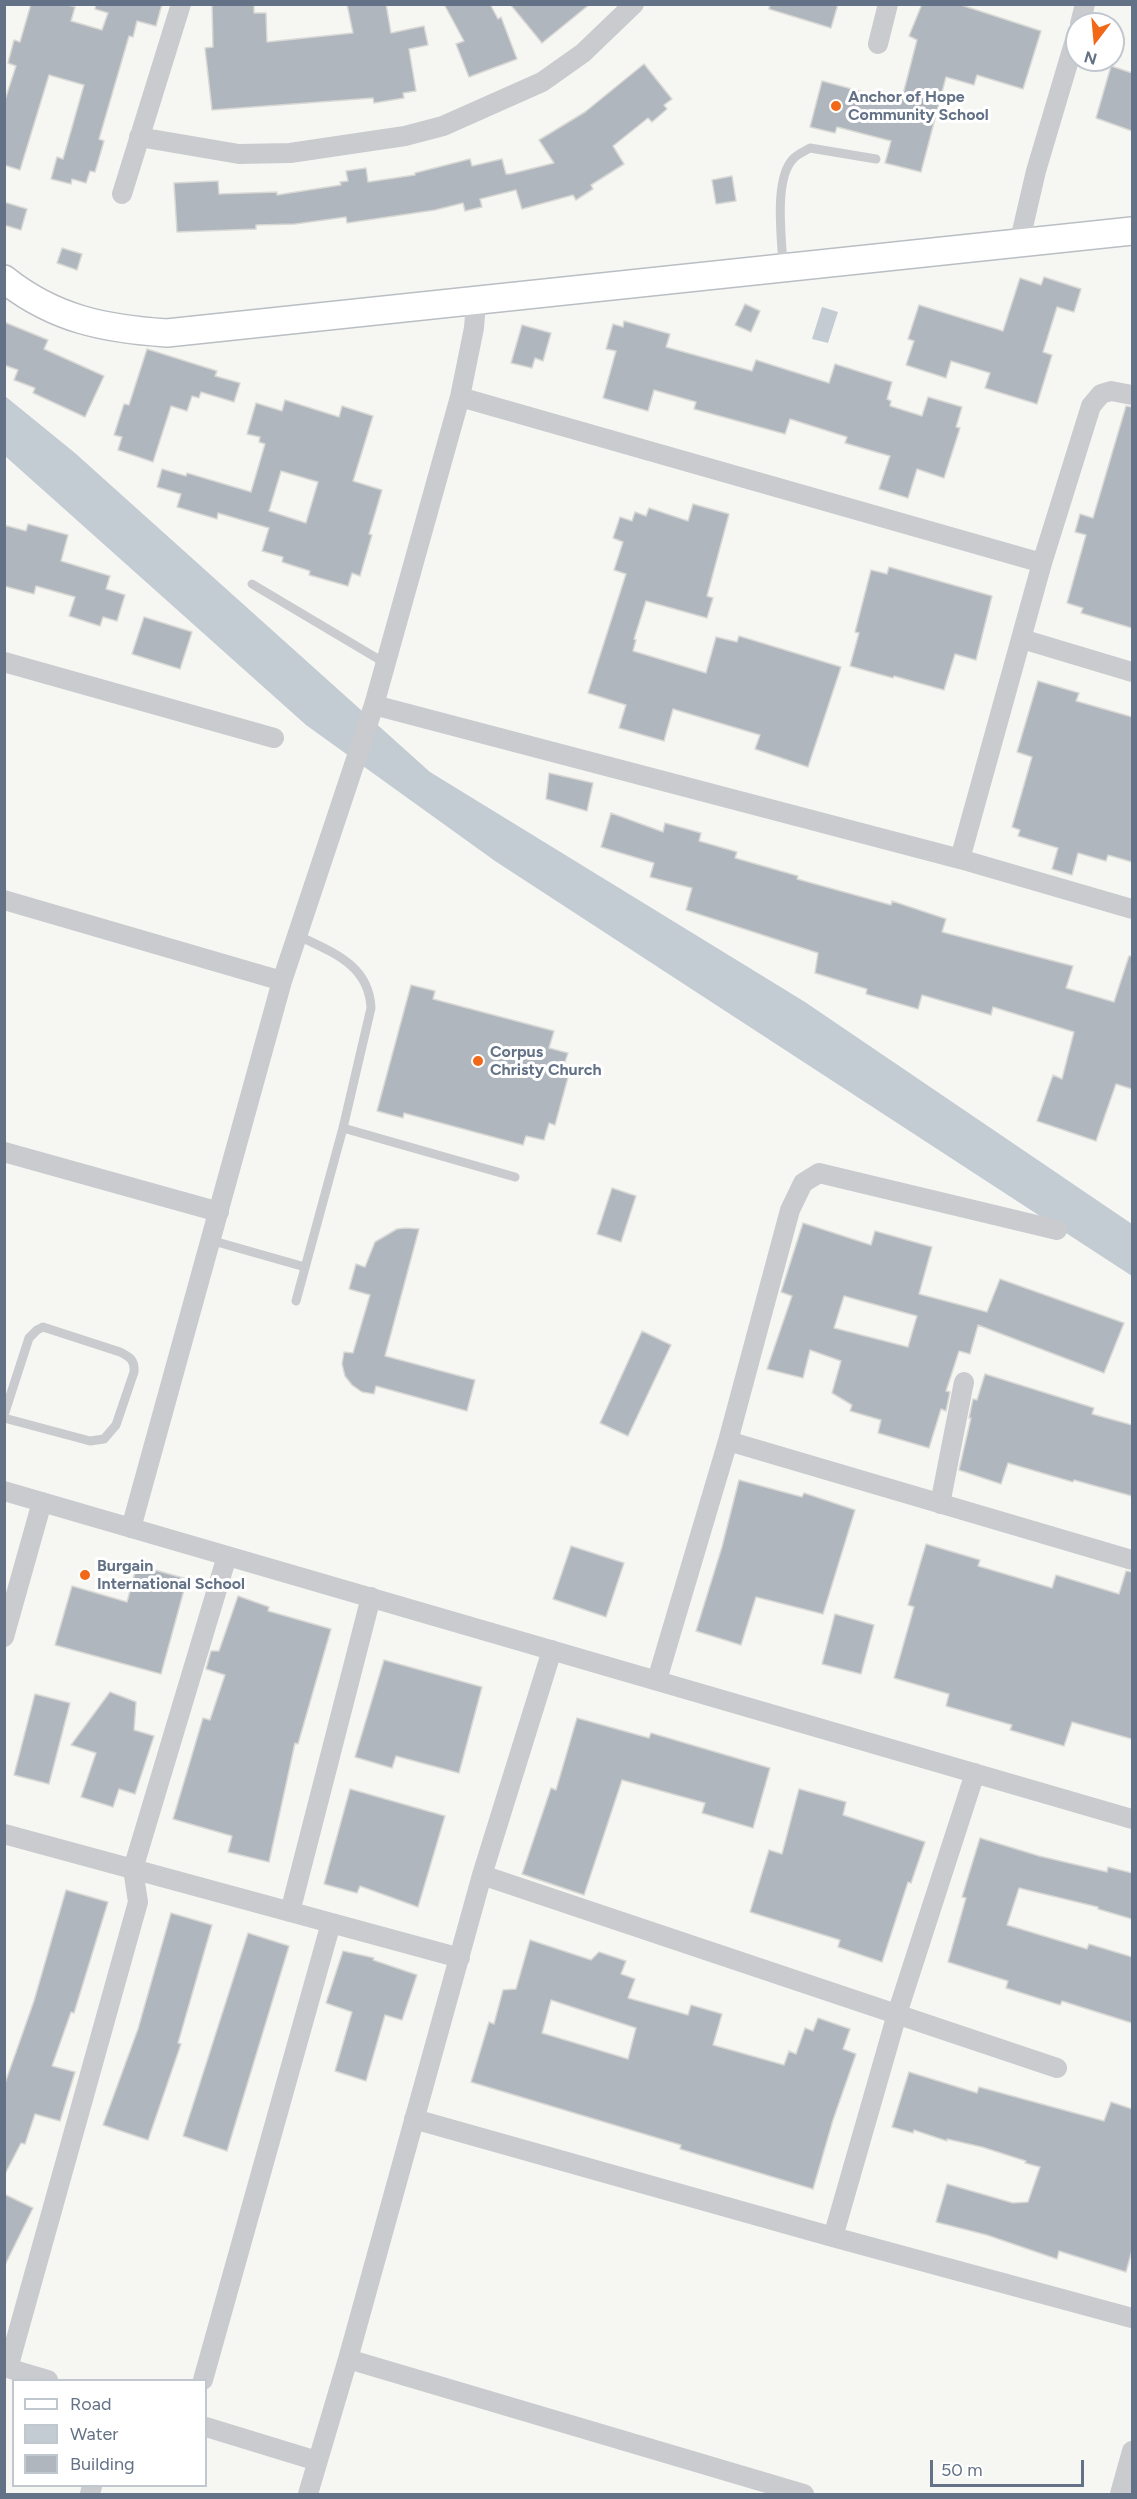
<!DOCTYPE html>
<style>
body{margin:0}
#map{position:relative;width:1137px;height:2499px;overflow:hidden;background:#f6f7f3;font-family:Figtree,sans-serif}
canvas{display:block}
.frame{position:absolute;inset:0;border:6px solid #637286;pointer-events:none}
.legend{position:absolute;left:12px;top:2379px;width:195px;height:108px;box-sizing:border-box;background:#fff;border:2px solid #c1c7cf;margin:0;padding:8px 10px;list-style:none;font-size:18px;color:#637286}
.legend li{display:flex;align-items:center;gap:12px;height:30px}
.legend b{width:30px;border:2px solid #c1c7cf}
.north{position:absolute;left:1065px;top:12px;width:60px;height:60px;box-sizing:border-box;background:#fff;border:2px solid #c1c7cf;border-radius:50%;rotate:196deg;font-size:16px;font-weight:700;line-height:24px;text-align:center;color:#637286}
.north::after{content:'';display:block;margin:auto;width:21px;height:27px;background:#f16918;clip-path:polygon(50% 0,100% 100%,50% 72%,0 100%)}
.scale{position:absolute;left:930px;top:2460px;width:154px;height:27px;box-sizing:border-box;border:3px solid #637286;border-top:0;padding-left:8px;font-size:18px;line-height:21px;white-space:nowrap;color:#637286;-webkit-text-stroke:4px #fff;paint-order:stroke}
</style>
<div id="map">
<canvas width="1137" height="2499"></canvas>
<div class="frame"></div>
<ul class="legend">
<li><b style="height:8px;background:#fff"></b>Road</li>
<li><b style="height:16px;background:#c4ccd3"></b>Water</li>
<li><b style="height:16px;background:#b0b6bd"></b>Building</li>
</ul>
<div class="north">N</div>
<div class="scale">50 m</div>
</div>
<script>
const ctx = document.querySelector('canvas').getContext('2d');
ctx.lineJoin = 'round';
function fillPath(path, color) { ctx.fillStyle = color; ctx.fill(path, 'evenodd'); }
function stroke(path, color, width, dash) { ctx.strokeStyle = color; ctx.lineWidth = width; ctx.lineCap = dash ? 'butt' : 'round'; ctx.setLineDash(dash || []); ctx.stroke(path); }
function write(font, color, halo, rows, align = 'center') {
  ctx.font = font + ' Figtree,sans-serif'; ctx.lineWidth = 6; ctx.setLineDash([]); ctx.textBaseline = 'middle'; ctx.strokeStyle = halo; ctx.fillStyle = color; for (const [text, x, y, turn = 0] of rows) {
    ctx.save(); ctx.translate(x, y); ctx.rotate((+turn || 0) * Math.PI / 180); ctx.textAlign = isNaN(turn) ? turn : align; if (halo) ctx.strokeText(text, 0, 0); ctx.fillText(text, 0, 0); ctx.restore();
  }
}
const water = new Path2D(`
 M822 307 838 312 828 343 812 339Z
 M5 396 75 453 430 772 805 1002 1132 1224V1276L495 861 306 725 5 456Z`);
const building = new Path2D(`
 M31 4H65L75 7 71 21 102 30 108 13 95 9 96 4H162L156 26 137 21 133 37 129 36 99 139 104 141 95 172 90 171 86 183 72 179 71 184 51 179 57 157 63 159 84 85 49 75 20 170 4 165V103L16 66 8 63 14 40 20 42Z
 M212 4H254V13H266L267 42 353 33 347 4H386L391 33 424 26 428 45 409 49 416 91 403 93 404 98 374 103 373 98 212 110 205 48 213 47Z
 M444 4H490L498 19 501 17 517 59 469 77 456 44 464 41Z
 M510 4H590L542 43Z
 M770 4H838L831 28 769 9Z
 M922 4H958L1041 31 1023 89 977 75 974 85 946 77 921 172 885 163 891 141 837 127 835 133 810 127 822 81 901 102 917 40 909 36Z
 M644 64 672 99 664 105 667 109 652 122 648 118 613 146 624 164 591 185 593 189 576 200 573 195 522 209 516 190 480 199 482 207 465 211 463 203 435 210 347 223 346 217 295 224 256 225V229L177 232 174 183 218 181 219 194 277 192V195L341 185 340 182 348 181 346 171 366 168 368 182 415 175V173L470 159 472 166 502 159 506 174H510L554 163 539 140 585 112Z
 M1111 66 1132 73V131L1096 118Z
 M732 176 736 201 716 204 712 180Z
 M4 202 27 209 21 230 4 225Z
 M62 248 82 254 77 270 57 263Z
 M1044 277 1081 289 1074 312 1057 307 1043 352 1052 355 1037 404 985 388 990 373 951 361 946 378 906 365 914 341 908 339 919 305 1003 331 1020 278 1041 285Z
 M745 304 760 311 751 332 735 325Z
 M624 321 670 334 666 347 752 371 756 360 829 383 835 364 892 382 887 399 891 401 890 406 922 416 928 397 962 407 956 427 960 428 944 478 917 469 908 498 879 489 890 456 845 443 847 437 790 419 785 434 694 409 696 402 654 390 648 411 603 398 616 351 606 349 613 324 623 327Z
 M4 322 48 340 44 349 104 376 85 417 33 393 35 388 14 380 18 370 4 365Z
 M522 325 551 333 543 361 535 358 532 368 511 363Z
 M147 349 217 371 215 376 240 383 234 402 201 392 199 398 192 396 187 411 171 406 153 462 118 450 122 437 114 435 124 404 129 405Z
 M285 400 339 417 342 406 373 416 353 481 382 490 369 534 372 535 360 576 352 573 348 586 309 575 310 571 282 562 283 557 262 551 269 528 218 513 217 519 177 507 181 494 157 487 162 469 186 476 187 473 251 492 265 444 259 442 260 437 247 434 256 403 282 411ZM281 471 318 482 306 523 269 511Z
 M1126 406 1132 407V628L1081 613 1083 608 1067 603 1086 535 1075 532 1080 514 1093 518Z
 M693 504 729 514 707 596 713 598 707 618 646 601 634 639 636 640 633 651 706 673 716 637 737 642 739 636 841 667 808 767 755 749 760 735 673 709 664 741 619 728 626 705 588 693 626 574 614 570 623 542 613 538 620 517 632 521 635 512 646 516 649 508 688 521Z
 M28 524 68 535 61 561 110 576 106 589 125 595 117 621 103 617 100 626 69 616 75 597 36 586 34 594 4 586V525L26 531Z
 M889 567 992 596 976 660 955 654 944 690 894 676 893 678 850 666 859 633 855 632 871 570 887 574Z
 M144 617 192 632 180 669 132 654Z
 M1038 681 1079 693 1076 701 1132 717V862L1108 855 1106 861 1078 853 1072 875 1052 869 1058 848 1018 836 1020 830 1012 827 1032 757 1017 752Z
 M549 773 593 783 587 811 546 799Z
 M611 813 663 832 665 823 701 833 699 841 737 852 735 858 798 876 797 879 891 905 892 901 946 919 942 932 1073 966 1066 988 1114 1002 1129 956H1132V1089L1116 1084 1096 1141 1037 1121 1053 1075 1062 1079 1074 1032 993 1007 991 1015 922 995 918 1009 866 994 867 989 815 973 818 953 686 910 692 888 650 877 654 863 601 847Z
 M411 985 435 991 433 999 554 1031 549 1048 568 1053 563 1068 570 1070 555 1125 549 1123 544 1140 526 1136 523 1145 404 1113 403 1118 377 1111Z
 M612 1188 636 1196 621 1242 597 1234Z
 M803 1223 871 1245 875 1231 932 1247 919 1294 987 1312 1000 1279 1124 1323 1104 1373 978 1325 970 1354 959 1351 946 1391 950 1392 946 1411 941 1409 929 1448 878 1433 881 1420 850 1411 852 1405 832 1393 841 1361 810 1350 803 1378 767 1369 792 1296 781 1292ZM844 1296 917 1316 908 1347 834 1328Z
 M406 1228 419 1229 385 1356 475 1380 467 1411 376 1386 374 1394 362 1392 352 1385 345 1376 342 1364 344 1352 353 1353 370 1295 349 1289 356 1264 365 1267 375 1242 397 1229Z
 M642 1331 671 1345 628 1436 600 1423Z
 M985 1374 1094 1408 1092 1414 1132 1425V1496L1074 1480 1073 1482 1008 1463 1001 1484 959 1470 971 1418H969L973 1399 977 1400Z
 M739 1480 802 1497 804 1493 855 1510 823 1614 756 1597 741 1645 696 1631 722 1547Z
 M926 1544 980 1560 978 1566 1052 1588 1056 1575 1119 1594 1126 1571 1132 1572V1739L1072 1722 1064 1746 1010 1730 1012 1725 946 1706 949 1694 894 1678 914 1607 908 1605Z
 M571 1546 624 1563 606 1617 553 1599Z
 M137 1565 187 1579 161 1674 55 1645 72 1586 127 1602Z
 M238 1596 269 1607 268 1611 331 1629 298 1744 295 1743 269 1862 228 1852 232 1836 173 1819 203 1718 210 1720 225 1675 206 1669 211 1651H219Z
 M835 1614 874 1625 861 1674 822 1664Z
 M384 1660 482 1687 459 1773 396 1756 392 1768 355 1757Z
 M110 1692 136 1702 134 1730 154 1736 135 1794 119 1789 113 1807 81 1797 96 1753 71 1745Z
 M35 1694 70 1703 49 1784 14 1775Z
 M577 1718 649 1738 651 1733 770 1768 753 1828 702 1813 705 1803 622 1780 584 1895 522 1874 551 1788 556 1790Z
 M350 1789 445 1816 418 1907 360 1886 357 1893 324 1884Z
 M799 1789 846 1802 843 1815 925 1842 911 1883 908 1882 882 1962 838 1947 840 1940 750 1912 769 1850 782 1854Z
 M980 1838 1039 1856 1107 1872 1108 1867 1132 1873V1919L1098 1909V1907L1019 1888 1007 1925 1087 1949 1089 1944 1132 1957V2023L1062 2001 1060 2005 1006 1988 1008 1981 948 1962 966 1898 962 1897Z
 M66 1890 108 1902 74 2013 71 2012 52 2066 75 2072 60 2121 35 2114 25 2144 21 2143 4 2176V2086L34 2001Z
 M171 1913 212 1925 178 2043 181 2044 148 2140 103 2125 138 2029Z
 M248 1933 289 1946 227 2151 183 2136Z
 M530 1940 591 1960 599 1952 626 1961 621 1974 635 1979 628 1998 688 2015 691 2005 722 2014 713 2045 784 2065 789 2051 796 2054 805 2028 813 2031 818 2018 850 2029 843 2049 856 2054 833 2120 813 2189 680 2149 681 2145 471 2082 489 2022 494 2024 503 1990 516 1989ZM551 2000 636 2028 628 2059 542 2033Z
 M343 1951 374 1958 373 1960 417 1975 402 2020 385 2015 366 2081 335 2071 352 2012 326 2003Z
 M909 2072 977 2093 979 2087 1104 2121 1111 2102 1132 2109V2250L1126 2272 1059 2251 1057 2259 987 2235 936 2222 947 2184 1013 2203 1028 2202 1040 2167 1025 2163 1026 2161 982 2147 947 2139V2141L914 2130 913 2133 892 2127Z
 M4 2194 33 2208 4 2267Z`);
const lane = new Path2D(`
 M783 266C782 239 773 178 794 158 798 154 805 151 810 148L876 159
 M252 584 385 663
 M343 1128 515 1177
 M210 1240 305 1267
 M296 1301 343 1128 371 1008C369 964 331 952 297 935
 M4 1415 29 1338 37 1330 43 1327 120 1352C130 1357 135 1360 134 1372L116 1425 104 1439 90 1441 4 1418`);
const street = new Path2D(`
 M1080 24 1085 4
 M878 44 888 4
 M139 137 239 154 290 153 405 136 443 126 542 82 583 53 634 4
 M122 194 181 4
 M1019 244 1036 171 1077 33
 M460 397 1042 563
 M1022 639 1132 672
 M4 662 274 738
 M374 705 960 859 1132 909
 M960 859 1042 563 1091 406 1101 394 1111 391 1132 395
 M4 900 282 981
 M4 1152 219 1212
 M728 1441 1132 1560
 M4 1491 1132 1819
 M940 1504 964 1382
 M131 1528 282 981 374 705 460 397 474 328 476 302
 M4 1637 42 1502
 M657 1680 728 1441 790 1210 803 1183 819 1173 1057 1230
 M4 1834 460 1958
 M482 1875 1057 2068
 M290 1912 371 1597
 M414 2119 833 2237 1132 2318
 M833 2237 897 2014 975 1773
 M348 2359 804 2494
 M4 2367 48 2380
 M8 2368 138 1902 133 1869 227 1556
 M203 2380 331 1923
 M206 2427 317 2461
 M90 2494 92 2486
 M308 2494 348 2359 482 1875 552 1650
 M1120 2494 1132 2451`);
const secondary = new Path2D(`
 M4 279C54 319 105 329 167 333L1132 231`);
const markers = [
 [836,106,6,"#f16918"],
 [478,1061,6,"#f16918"],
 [85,1575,6,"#f16918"]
];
const poiNames = [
 ["Anchor of Hope",848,97],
 ["Community School",848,115],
 ["Corpus",490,1052],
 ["Christy Church",490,1070],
 ["Burgain",97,1566],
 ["International School",97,1584]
];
fillPath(water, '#c4ccd3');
fillPath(building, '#b0b6bd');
stroke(building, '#d8d8d5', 1.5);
stroke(secondary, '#babec3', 30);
stroke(lane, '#c9cbcf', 9);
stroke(street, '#c9cbcf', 20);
stroke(secondary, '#fff', 27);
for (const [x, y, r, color] of markers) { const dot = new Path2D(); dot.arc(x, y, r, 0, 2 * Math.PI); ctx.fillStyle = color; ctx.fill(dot); stroke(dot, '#fff', 2); }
write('bold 16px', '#637286', '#fff', poiNames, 'left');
</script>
